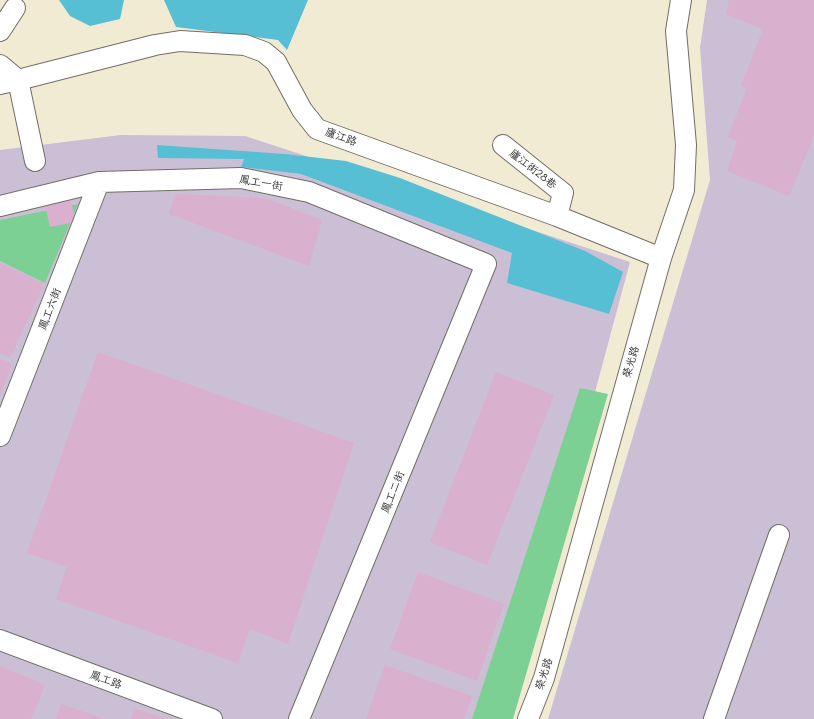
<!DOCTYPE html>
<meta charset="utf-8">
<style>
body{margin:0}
canvas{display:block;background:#f2ebd4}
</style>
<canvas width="814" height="719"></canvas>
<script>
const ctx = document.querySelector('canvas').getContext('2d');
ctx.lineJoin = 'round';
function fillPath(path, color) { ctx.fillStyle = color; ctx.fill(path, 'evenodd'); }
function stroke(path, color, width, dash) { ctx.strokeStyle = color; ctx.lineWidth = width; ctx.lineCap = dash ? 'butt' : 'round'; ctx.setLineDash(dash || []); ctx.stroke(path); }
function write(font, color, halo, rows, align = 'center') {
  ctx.font = font + ' Mali,"LXGW WenKai TC",sans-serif'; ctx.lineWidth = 3; ctx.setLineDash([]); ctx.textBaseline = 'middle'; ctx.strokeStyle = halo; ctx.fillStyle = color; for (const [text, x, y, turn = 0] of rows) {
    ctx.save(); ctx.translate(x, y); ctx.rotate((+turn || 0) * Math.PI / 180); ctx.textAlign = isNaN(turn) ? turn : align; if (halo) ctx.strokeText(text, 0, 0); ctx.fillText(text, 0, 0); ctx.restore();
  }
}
const industrial = new Path2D(`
 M707 0H814V719H548L710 180 700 48Z
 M121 135 245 136 630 262 507 719H0V150Z`);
const green = new Path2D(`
 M78 204 45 283 0 261V220Z
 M580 388 608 394 513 719H472Z`);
const water = new Path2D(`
 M59 0H124L120 19 90 26 70 16Z
 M164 0H308L287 50 278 40 176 27Z
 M157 145 285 154 346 161 400 178 585 251 623 272 609 314 507 283 512 253 301 174 241 167 244 159 158 158Z`);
const building = new Path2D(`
 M729 0H814V135L789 196 727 171 737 141 728 137 747 88 741 86 763 29 726 14Z
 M175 194 265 198 322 220 309 266 169 214Z
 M71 201 76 222 50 227 45 206Z
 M0 263 44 284 10 358 0 353Z
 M98 352 354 443 288 644 250 629 238 663 56 599 67 567 27 553Z
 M0 359 12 364 0 395Z
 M496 372 554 395 487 565 430 542Z
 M418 572 504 604 477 681 390 649Z
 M385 665 472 696 464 719H366Z
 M0 666 45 685 31 719H0Z
 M61 704 105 719H56Z
 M134 708 167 719H131Z`);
const minor = new Path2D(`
 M0 31 15 8
 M0 65 18 80 35 161
 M0 84 18 80 155 45 180 41 245 45 264 52 276 62 302 110 317 129 557 216 661 258
 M503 145 563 193 557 216
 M0 206 99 182 241 178 309 192 486 264 299 719
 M0 436 99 182
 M0 640 212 719
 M528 719 544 678 661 258 684 190 686 145 676 31 681 0
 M714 719 779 535`);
const streetNames = [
 ["廬江路",341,137,20],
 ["廬江街28巷",533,169,38],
 ["鳳工一街",261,183,10],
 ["鳳工六街",50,309,-69],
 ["榮光路",631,362,-74],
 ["鳳工二街",393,492,-68],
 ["榮光路",544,674,-72],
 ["鳳工路",106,680,20]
];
fillPath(industrial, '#cbbfd5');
fillPath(green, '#7dd093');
fillPath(water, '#56bfd3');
fillPath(building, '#d9b0cd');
stroke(minor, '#716e66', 22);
stroke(minor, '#fff', 20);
write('11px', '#2b2b2b', '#fff', streetNames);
</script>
